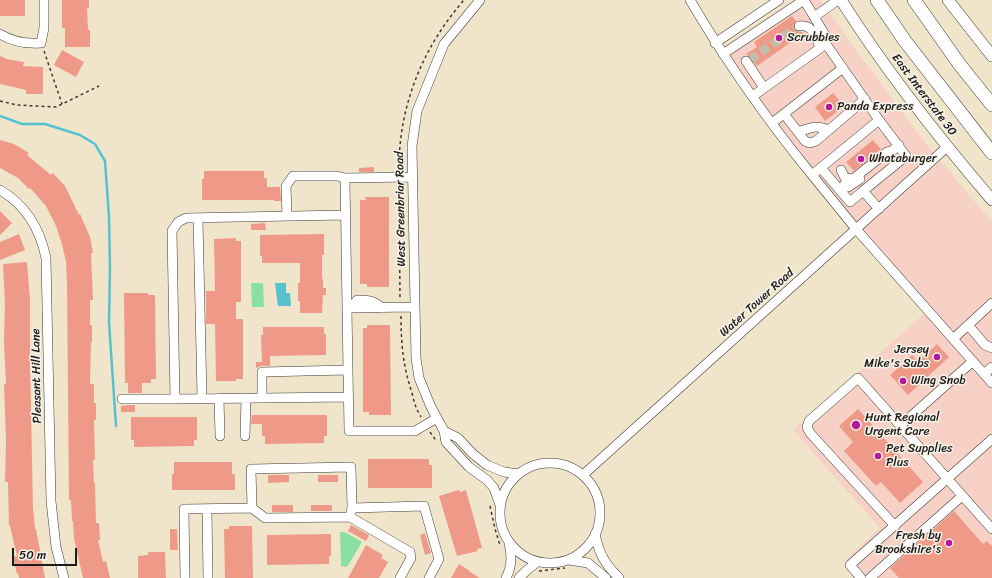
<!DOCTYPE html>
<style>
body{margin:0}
#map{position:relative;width:992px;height:578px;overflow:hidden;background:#f0e5cb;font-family:Sriracha,sans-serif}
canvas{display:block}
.scale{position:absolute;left:12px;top:548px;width:65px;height:18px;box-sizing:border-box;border:2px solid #1c1c1c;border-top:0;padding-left:5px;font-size:12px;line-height:14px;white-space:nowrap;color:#1c1c1c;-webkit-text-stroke:3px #f7f3e8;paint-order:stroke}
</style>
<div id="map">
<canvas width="992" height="578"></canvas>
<div class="scale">50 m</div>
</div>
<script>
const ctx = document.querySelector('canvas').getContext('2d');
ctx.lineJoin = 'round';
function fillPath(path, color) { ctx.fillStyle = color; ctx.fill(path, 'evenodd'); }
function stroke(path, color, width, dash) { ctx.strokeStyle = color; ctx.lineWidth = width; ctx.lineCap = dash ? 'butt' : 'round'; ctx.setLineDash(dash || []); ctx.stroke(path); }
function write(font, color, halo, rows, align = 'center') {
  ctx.font = font + ' Sriracha,sans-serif'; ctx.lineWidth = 3; ctx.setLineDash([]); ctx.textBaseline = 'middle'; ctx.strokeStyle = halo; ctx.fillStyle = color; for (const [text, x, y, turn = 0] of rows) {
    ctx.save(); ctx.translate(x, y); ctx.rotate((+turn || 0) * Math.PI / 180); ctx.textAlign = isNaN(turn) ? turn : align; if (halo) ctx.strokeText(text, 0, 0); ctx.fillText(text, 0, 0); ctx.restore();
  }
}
const built = new Path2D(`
 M794 0H821L852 45 926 144 992 222V578H862L846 559 880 528 793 430 927 311 799 164 719 50Z`);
const green = new Path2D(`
 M251 283H263L264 307H252Z
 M340 532H345L362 542 347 567 341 566Z`);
const water = new Path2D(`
 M275 283H286V293H290L291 306H278Z`);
const stream = new Path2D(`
 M0 116 22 124H45L80 135 95 144 105 161 109 217 110 267 109 322 116 426`);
const building = new Path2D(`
 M0 0H25V16H0Z
 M62 0H89V8H87L88 30H90V47H65V28H62Z
 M792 16 796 21 793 26 794 29 804 33 757 66 751 58 746 54 757 47 754 42Z
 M62 50 84 62 76 77 54 65Z
 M0 56 7 59 24 62 23 66 43 67V94H26V90L0 84Z
 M833 93 844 106 825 121 815 107Z
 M0 140 14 144 29 153 27 155 51 175 53 173 65 186 79 215 80 214 90 237 93 253H91L93 300H90V325H92V342H91L90 384H94V403H96V420H94L95 460H93L94 483H95L96 523H99L100 540H98L103 562 106 561 110 578H83L74 539 73 521H72L71 500H69L67 284 66 262 62 244 56 226 46 206 30 188 29 189 18 178 0 168Z
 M873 140 881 149 854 171 846 162Z
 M374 167V172H359V168Z
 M204 171H264V178H267V187H280L281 201H274V200H202V179H204Z
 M365 197H389V287H367V284H360V200H366Z
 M0 211 12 223 0 235Z
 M265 223 266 230H251V224Z
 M19 234 25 250 0 260V242Z
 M324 234V255H322V279H323V288H326V295H323L322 313H300V301H298V283H300V263H262V256H260V235Z
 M236 238V241H241V302H236V319H243V379H236V381H216L215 324H206V291H215L214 239Z
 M27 262 30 300V361L33 508 35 529H36L45 578H19L18 573 17 574 13 557 17 556 10 526H9L8 482H5L6 440 4 384H6L4 342 5 303 3 264Z
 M124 293H148V295H155L156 379H151V383H142V393H128V383H125Z
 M367 325H390L391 415H369V412H363V328H367Z
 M263 327H324V334H326V355L270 356V366H261L256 368V362H262L261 335H263Z
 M937 344 949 357 908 395 890 375 912 355 918 362Z
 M128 405H135V412H121V406Z
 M858 409 923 482 900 503 881 482 876 486 844 451 853 442 839 426Z
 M252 415H327V436H324V443L265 444V436H262V424H251Z
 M131 417H197V440H194V446L134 447V440H131Z
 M368 459H429V465H432V488H368Z
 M174 462H232V474H235V490H172V474H174Z
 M268 475H289V482L268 483Z
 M318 475H338V482H318Z
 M459 490 460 492 466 490 482 548 477 549 478 551 457 556 439 496Z
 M272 505H293V512H272Z
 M311 505H332V511H311Z
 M954 511 983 544 987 541 992 546V578H899L890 568Z
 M351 525 369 535 366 541 348 531Z
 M229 526H252L253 578H225L224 529H229Z
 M170 529H177L178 550H170Z
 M425 533 431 553 425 555 420 535Z
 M331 534V556H329V564L267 565V535Z
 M366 545 383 555 381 558 388 562 379 578H348Z
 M148 552H165L166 578H138V556L148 555Z
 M459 564 470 571V572L480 578H451Z`);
const minorTunnel = new Path2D(`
 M750 60 799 26`);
const path = new Path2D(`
 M44 51 62 104
 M0 101 17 105 56 107 99 86
 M399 168C399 105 423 47 464 0
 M399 186 400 298
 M401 316C401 344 403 366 412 393 414 402 416 409 421 417
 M430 432 437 442
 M490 506 495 529 500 545
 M539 571 565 568`);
const minor = new Path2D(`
 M480 0 444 44 417 111 412 146 416 358 419 378 431 407 444 431 446 442 469 467 487 480 494 488 500 505
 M690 0C726 61 767 120 812 175
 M804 0 825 35 826 44 879 120
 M814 17 838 0
 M799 26C813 24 816 37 820 48
 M0 34C13 42 26 44 41 43L44 28V0
 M715 43 779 0
 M723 54 804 0
 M746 61 764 88
 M753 96 826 44
 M784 114 805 141 810 143 816 141 865 99
 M772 123 843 68
 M798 132C812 127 815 125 829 130
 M821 168 850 202 863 191
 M841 170 845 178 853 179 887 152 892 151 899 145
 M844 185 848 187 860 179
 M0 190C26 205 40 229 46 258L51 501 56 547 64 578
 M879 209 863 191 906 156 879 120 812 175 856 229 992 383
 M345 215 186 218 178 222 172 231 175 399 348 397
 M287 216 286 186 293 176H337L345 178
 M198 218 202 398
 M414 307 347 308 349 431H415L437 418
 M347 308 345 178 412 177
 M351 308 357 300C368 300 374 300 382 308
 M968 325 985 345 992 348
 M953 339 992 303
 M984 374 992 367
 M219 398 220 436
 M262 398V372L348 370
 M122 399H175
 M900 426 973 361
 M444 431 458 438 473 454 487 465 504 472 519 474
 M245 436 246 398
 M500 513a50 50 0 1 1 100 0a50 50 0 1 1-100 0Z
 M583 475 947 147
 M252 508 265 518 350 517
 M352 508 350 517 410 552 411 558 400 578
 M207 509 208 578
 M895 526 810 433 807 427 809 421 858 378 992 529
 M595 534C599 554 605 564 619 578
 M569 560 588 563 606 578
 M185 578 184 509 252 508 251 469 351 467 352 508 424 506 439 559 429 578
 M506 578C512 567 512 555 509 543
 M519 578 526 571 537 562
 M861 578 850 565 992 439
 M870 578 962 496`);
const major = new Path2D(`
 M841 0C886 71 938 137 992 200
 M948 0 992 56`);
const highway = new Path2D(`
 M877 0 905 41 992 153
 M914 0 960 65 992 105`);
const markers = [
 [779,38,4,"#b5179e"],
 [829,107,4,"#b5179e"],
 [861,159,4,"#b5179e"],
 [937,357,4,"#b5179e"],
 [903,381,4,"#b5179e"],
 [856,425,5,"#b5179e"],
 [878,456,4,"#b5179e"],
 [949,543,4,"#b5179e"]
];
const poiNames = [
 ["Scrubbies",787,38],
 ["Panda Express",837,107],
 ["Whataburger",869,159],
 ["Jersey",929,350,"right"],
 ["Mike's Subs",929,364,"right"],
 ["Wing Snob",911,381],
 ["Hunt Regional",865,418],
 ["Urgent Care",865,432],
 ["Pet Supplies",886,449],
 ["Plus",886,463],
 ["Fresh by",941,536,"right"],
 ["Brookshire's",941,550,"right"]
];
const streetNames = [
 ["East Interstate 30",924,95,53],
 ["West Greenbriar Road",401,209,-91],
 ["Water Tower Road",757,303,-42],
 ["Pleasant Hill Lane",37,376,-91]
];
fillPath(built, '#f7d1c6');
fillPath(green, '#8adfa2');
fillPath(water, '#56c2ce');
stroke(stream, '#56c2ce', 2.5);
fillPath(building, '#ef9a88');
stroke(minorTunnel, '#c6bda8', 9, [9, 4.5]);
stroke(minor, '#3c3a36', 10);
stroke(major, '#3c3a36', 12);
stroke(highway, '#3c3a36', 14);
stroke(path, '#3c3a36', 1.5, [3, 3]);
stroke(minor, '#fff', 9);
stroke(major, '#fff', 11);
stroke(highway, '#fff', 13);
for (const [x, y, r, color] of markers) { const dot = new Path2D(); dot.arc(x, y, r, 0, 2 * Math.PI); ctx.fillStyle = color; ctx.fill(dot); stroke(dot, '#f7f3e8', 1.5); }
write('12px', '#1c1c1c', '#f7f3e8', poiNames, 'left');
write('12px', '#1c1c1c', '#f7f3e8', streetNames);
</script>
